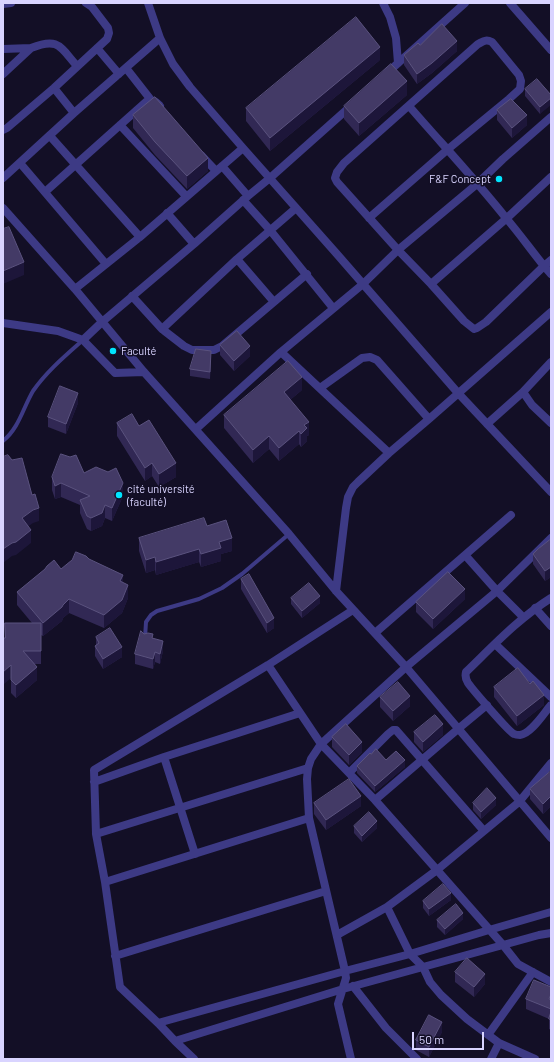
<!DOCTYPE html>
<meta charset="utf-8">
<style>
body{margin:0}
#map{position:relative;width:554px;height:1062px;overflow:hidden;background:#130f26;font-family:Barlow,sans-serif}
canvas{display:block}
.frame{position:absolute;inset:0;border:4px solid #d9d4ff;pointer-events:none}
.scale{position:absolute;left:412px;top:1032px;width:72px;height:18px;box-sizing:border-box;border:2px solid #d9d4ff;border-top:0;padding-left:5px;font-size:12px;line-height:14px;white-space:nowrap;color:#d9d4ff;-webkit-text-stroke:3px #130f26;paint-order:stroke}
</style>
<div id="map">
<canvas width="554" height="1062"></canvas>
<div class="frame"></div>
<div class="scale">50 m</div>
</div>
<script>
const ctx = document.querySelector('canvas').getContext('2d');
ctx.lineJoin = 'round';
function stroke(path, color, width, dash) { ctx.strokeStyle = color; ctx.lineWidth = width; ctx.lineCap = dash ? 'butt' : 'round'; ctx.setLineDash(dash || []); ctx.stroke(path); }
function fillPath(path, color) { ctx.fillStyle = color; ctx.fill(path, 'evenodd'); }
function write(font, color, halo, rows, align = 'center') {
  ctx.font = font + ' Barlow,sans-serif'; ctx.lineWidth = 3; ctx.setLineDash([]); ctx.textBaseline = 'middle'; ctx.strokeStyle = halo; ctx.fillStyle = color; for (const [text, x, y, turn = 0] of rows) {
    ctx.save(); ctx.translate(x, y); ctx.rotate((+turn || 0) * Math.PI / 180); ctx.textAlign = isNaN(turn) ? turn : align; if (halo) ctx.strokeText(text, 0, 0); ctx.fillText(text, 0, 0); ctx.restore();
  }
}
const service = new Path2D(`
 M3 441C19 428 23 408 33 391 47 371 65 356 83 340
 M145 638 146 622 151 615 157 611 199 599 222 588 242 574 289 534`);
const minor = new Path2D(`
 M148 3 160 38 173 64 190 87 243 148 336 253 458 393 551 492
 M383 3 390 17 396 38 398 63
 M510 3 551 50
 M3 4 11 3
 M31 48C59 37 60 47 77 66
 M97 48 119 74
 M3 49 31 48 3 74
 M126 68 151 100
 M387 73 465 3
 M54 88 74 113
 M120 125 186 196
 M3 130 7 128 54 88 107 39 109 33 108 28 92 7 86 3
 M50 136 140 237
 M201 155 216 171
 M20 163 106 264
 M222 166 248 196
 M3 178 74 113 160 38
 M45 192 147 101C154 99 156 102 160 106
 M243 200 270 230 333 308
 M3 208 75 289 144 372 289 534 336 591 406 667 551 838
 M296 208 237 259 162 329 184 346 192 350H214L222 346 307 274
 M167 213 194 244
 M369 218 447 150 509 99 520 89 521 81 519 75 492 42C486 39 484 41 478 44L344 163 337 172 335 178 337 182 398 250 431 284 464 321 474 329 477 328 486 322 544 266C531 250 519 233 506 218 475 179 441 143 409 106
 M237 259 274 302
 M551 260 544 266 551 274
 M431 284 507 218 551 177
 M75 289 140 237 243 148
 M132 296 162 329
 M3 323 58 331 83 340 115 373 144 372
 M83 340 102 322 194 244 248 196 270 178 352 105
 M281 352 389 453
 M551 362 523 392 532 405 551 423
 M320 388 362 358 370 357 377 360 429 419
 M487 424 523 392
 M196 429 281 352 363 284 398 250 477 184 503 159 551 117
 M511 515 465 555 497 591 523 617
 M336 591 346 508 348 497 353 487 358 482 389 453 429 419 551 312
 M551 598C519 618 493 646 466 672 465 676 466 680 468 683 473 690 509 732 514 734 516 735 518 735 520 735 531 734 544 713 551 705
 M535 608 551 626
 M375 633 465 555
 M495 644 551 697
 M268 665 321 744 375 800 437 870 503 945 518 964 551 982
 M164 757 195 854
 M349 773 388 734 393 730H396L484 831
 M94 782 164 757 300 713
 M375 800 458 729 487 705
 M96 834 308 768
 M105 882 309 818
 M387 907 410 954 423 967 430 982 441 995 467 1019 499 1043 535 1059
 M337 935 387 907 437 870 519 802 551 763
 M115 956 326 891
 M353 986 386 1028 417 1059
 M158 1023 345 971 410 954 489 930 551 912
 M488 1035 533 972
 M175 1041 343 989 503 945 539 935 551 933
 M194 1059 175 1041 158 1023 120 987 105 882 96 834 94 770 268 665 353 610
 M351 1059 338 1004 346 978 345 971 309 818 307 779 308 768 311 759 321 744 406 667 497 591 551 538
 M491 1059 499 1043`);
const wall = new Path2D(`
 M420 45 457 51 432 73 417 84 404 65V55Z
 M380 60 270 151 246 121V108Z
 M525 89 551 95 540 114 525 96Z
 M407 95 359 136 344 119V106Z
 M497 110 527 125 512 138 497 120Z
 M133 115 208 171 187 189 155 155 133 128Z
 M220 345 250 356 234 371 220 355Z
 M211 358 210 379 190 376V369Z
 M302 390 290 400 309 435 307 436V441L301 447 299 444 279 461 269 449 253 463 224 428V415Z
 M78 403 66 434 48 427V417Z
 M117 423 139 426 176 477 159 487 152 476 145 481 117 436Z
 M84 473 123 496 112 521 105 518 102 526 91 531 87 529 80 513V505L61 497 55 499 52 490V477Z
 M207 526 232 551 221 554V561L201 567 199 562 156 575 155 570 146 573 139 551V538Z
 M551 541V577L545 581 533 564V554Z
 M89 559 123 583 128 598 122 613 104 628 69 613 63 618 62 621 43 636 41 635V664H35L37 680 16 698 11 693V678L5 638 32 623 17 605V592L61 569Z
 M241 579 274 628 267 633 241 589Z
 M291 598 320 603 302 618 291 604Z
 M465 599 433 629 416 612V602Z
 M144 634 153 638 163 651 160 664 155 662 153 669 135 664V654Z
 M96 637 122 657 103 669 95 656V646L96 645Z
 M494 687 544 705 517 726 494 697Z
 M380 697 410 706 393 721 380 707Z
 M414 732 443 735 423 752 414 742Z
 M332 737 362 752 349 765 332 747Z
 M371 754 405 767 375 792 357 773V766Z
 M551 771V806L543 814 530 799V789Z
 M314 803 361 806 326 830 314 814Z
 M473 803 496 805 481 819 473 810Z
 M354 826 377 828 362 842 354 833Z
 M451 900 429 916 423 908V901Z
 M463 919 445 935 437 927V920Z
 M455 972 485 984 474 997 455 982Z
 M551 987V1030L549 1029V1019L526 1009V999Z
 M442 1032 429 1057 416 1050V1040Z`);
const shadedWall = new Path2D(`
 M457 41V51L432 73 417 84V74Z
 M380 47V60L270 151V138Z
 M407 81V95L359 136V123Z
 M551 98V105L540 114V107Z
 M527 115V125L512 138V128Z
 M208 158V171L187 189V176Z
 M24 262V275L3 284V271Z
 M250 346V356L234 371V361Z
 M302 377V390L284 405V392Z
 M78 393V403L66 434V424Z
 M309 422V435L307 436V441L301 447V434L304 425Z
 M299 431V444L279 461V448Z
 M269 436V449L253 463V450Z
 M152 463V476L145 481V468Z
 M176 463V477L159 487V474Z
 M61 483V497L55 499V486Z
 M123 483V496L112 521V508Z
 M105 505V518L102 526 91 531V518Z
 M39 508V521L33 523 22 531V518L33 510Z
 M31 530V543L16 555 12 556 3 563V549Z
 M232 538V551L221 554V561L201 567V554L219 542Z
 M199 549V562L156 575V562Z
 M155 557V570L146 573V560Z
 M551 567V577L545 581V571Z
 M123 575V588L120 581Z
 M128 585V598L122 613 104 628V615Z
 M465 589V599L433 629V619Z
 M320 596V603L302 618V611Z
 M69 599V613L63 618 62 621 43 636V623Z
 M274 618V628L267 633V623Z
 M163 641V651L160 664V654Z
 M122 647V657L103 669V659Z
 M155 652V662L153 669V659Z
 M11 665V678L3 685V672Z
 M37 667V680L16 698V685Z
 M544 695V705L517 726V716Z
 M410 696V706L393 721V711Z
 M443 724V735L423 752V742Z
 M362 742V752L349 765V755Z
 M405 760V767L375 792V786Z
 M361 796V806L326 830V820Z
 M551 796V806L543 814V804Z
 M496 798V805L481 819V812Z
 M377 821V828L362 842V836Z
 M451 893V900L429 916V909Z
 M463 913V919L445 935V929Z
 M485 974V984L474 997V987Z
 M551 994V1004L549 1009V999Z
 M442 1022V1032L429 1057V1047Z`);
const building = new Path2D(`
 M356 17 380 47 270 138 246 108Z
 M442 24 457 41 432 63 417 74 404 55 418 43 420 45Z
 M391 64 407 81 359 123 344 106Z
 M537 79 551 95V98L540 107 525 89Z
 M155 97 208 158 187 176 155 142 133 115Z
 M511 99 527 115 512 128 497 110Z
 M9 227 24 262 3 271V229Z
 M237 331 250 346 234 361 220 345Z
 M196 349 211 351 210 372 190 369Z
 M288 361 302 377 284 392 309 422 304 425 307 428 301 434 299 431 279 448 269 436 253 450 224 415Z
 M60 386 78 393 66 424 48 417Z
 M132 414 139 426 149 420 176 463 159 474 152 463 145 468 117 423Z
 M61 454 70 457 76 455 84 473 96 467 108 472 116 468 123 483 112 508 105 505 102 513 91 518 87 516 80 500 90 496 61 483 55 486 52 477Z
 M8 455 12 460 22 458 32 495 35 494 39 508 33 510 22 518 31 530 16 542 12 543 3 549V457Z
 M204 518 207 526 226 520 232 538 219 542 221 548 201 554 199 549 156 562 155 557 146 560 139 538Z
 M550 540 551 541V567L545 571 533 554 538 549Z
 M76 552 86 556 89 559 123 575 120 581 128 585 122 600 104 615 69 599 63 605 62 607 43 623 17 592 45 569 47 566 54 560 61 569 72 560Z
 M448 572 465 589 433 619 416 602Z
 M249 574 274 618 267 623 241 579Z
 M309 583 320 596 302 611 291 598Z
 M5 623H41V651H23L37 667 16 685 11 680V665L3 672V638H5Z
 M110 628 122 647 103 659 95 646 99 643 96 637Z
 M141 631 144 634 148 633 153 634 152 638 163 641 160 654 155 652 153 659 135 654Z
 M518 668 530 684 533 681 544 695 517 716 494 687Z
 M398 682 410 696 393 711 380 697Z
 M435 715 443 724 423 742 414 732Z
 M346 724 362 742 349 755 332 737Z
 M376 749 386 760 396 751 405 760 375 786 357 766 370 753 371 754Z
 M551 771V796L543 804 530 789Z
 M349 779 361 796 326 820 314 803Z
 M487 788 496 798 481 812 473 803Z
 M369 812 377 821 362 836 354 826Z
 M443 884 451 893 429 909 423 901Z
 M456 904 463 913 445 929 437 920Z
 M467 958 485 974 474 987 455 972Z
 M534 980 551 987V994L549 999 551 1000V1009L526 999Z
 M551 1012V1020L549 1019Z
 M429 1015 442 1022 429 1047 416 1040Z`);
const markers = [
 [499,179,4,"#00e5ff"],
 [113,351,4,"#00e5ff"],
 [119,495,4,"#00e5ff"]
];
const poiNames = [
 ["F&F Concept",491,179,"right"],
 ["Faculté",121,351],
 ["cité université",127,489],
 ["(faculté)",127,502]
];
stroke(service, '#3d3a85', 4);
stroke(minor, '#3d3a85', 8);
fillPath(wall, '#312854');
fillPath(shadedWall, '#1d163a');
fillPath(building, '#433a66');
stroke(building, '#5a527e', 1);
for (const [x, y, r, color] of markers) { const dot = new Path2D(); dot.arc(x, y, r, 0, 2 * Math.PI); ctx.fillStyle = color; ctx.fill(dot); stroke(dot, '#130f26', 1.5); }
write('11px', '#d9d4ff', '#130f26', poiNames, 'left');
</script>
